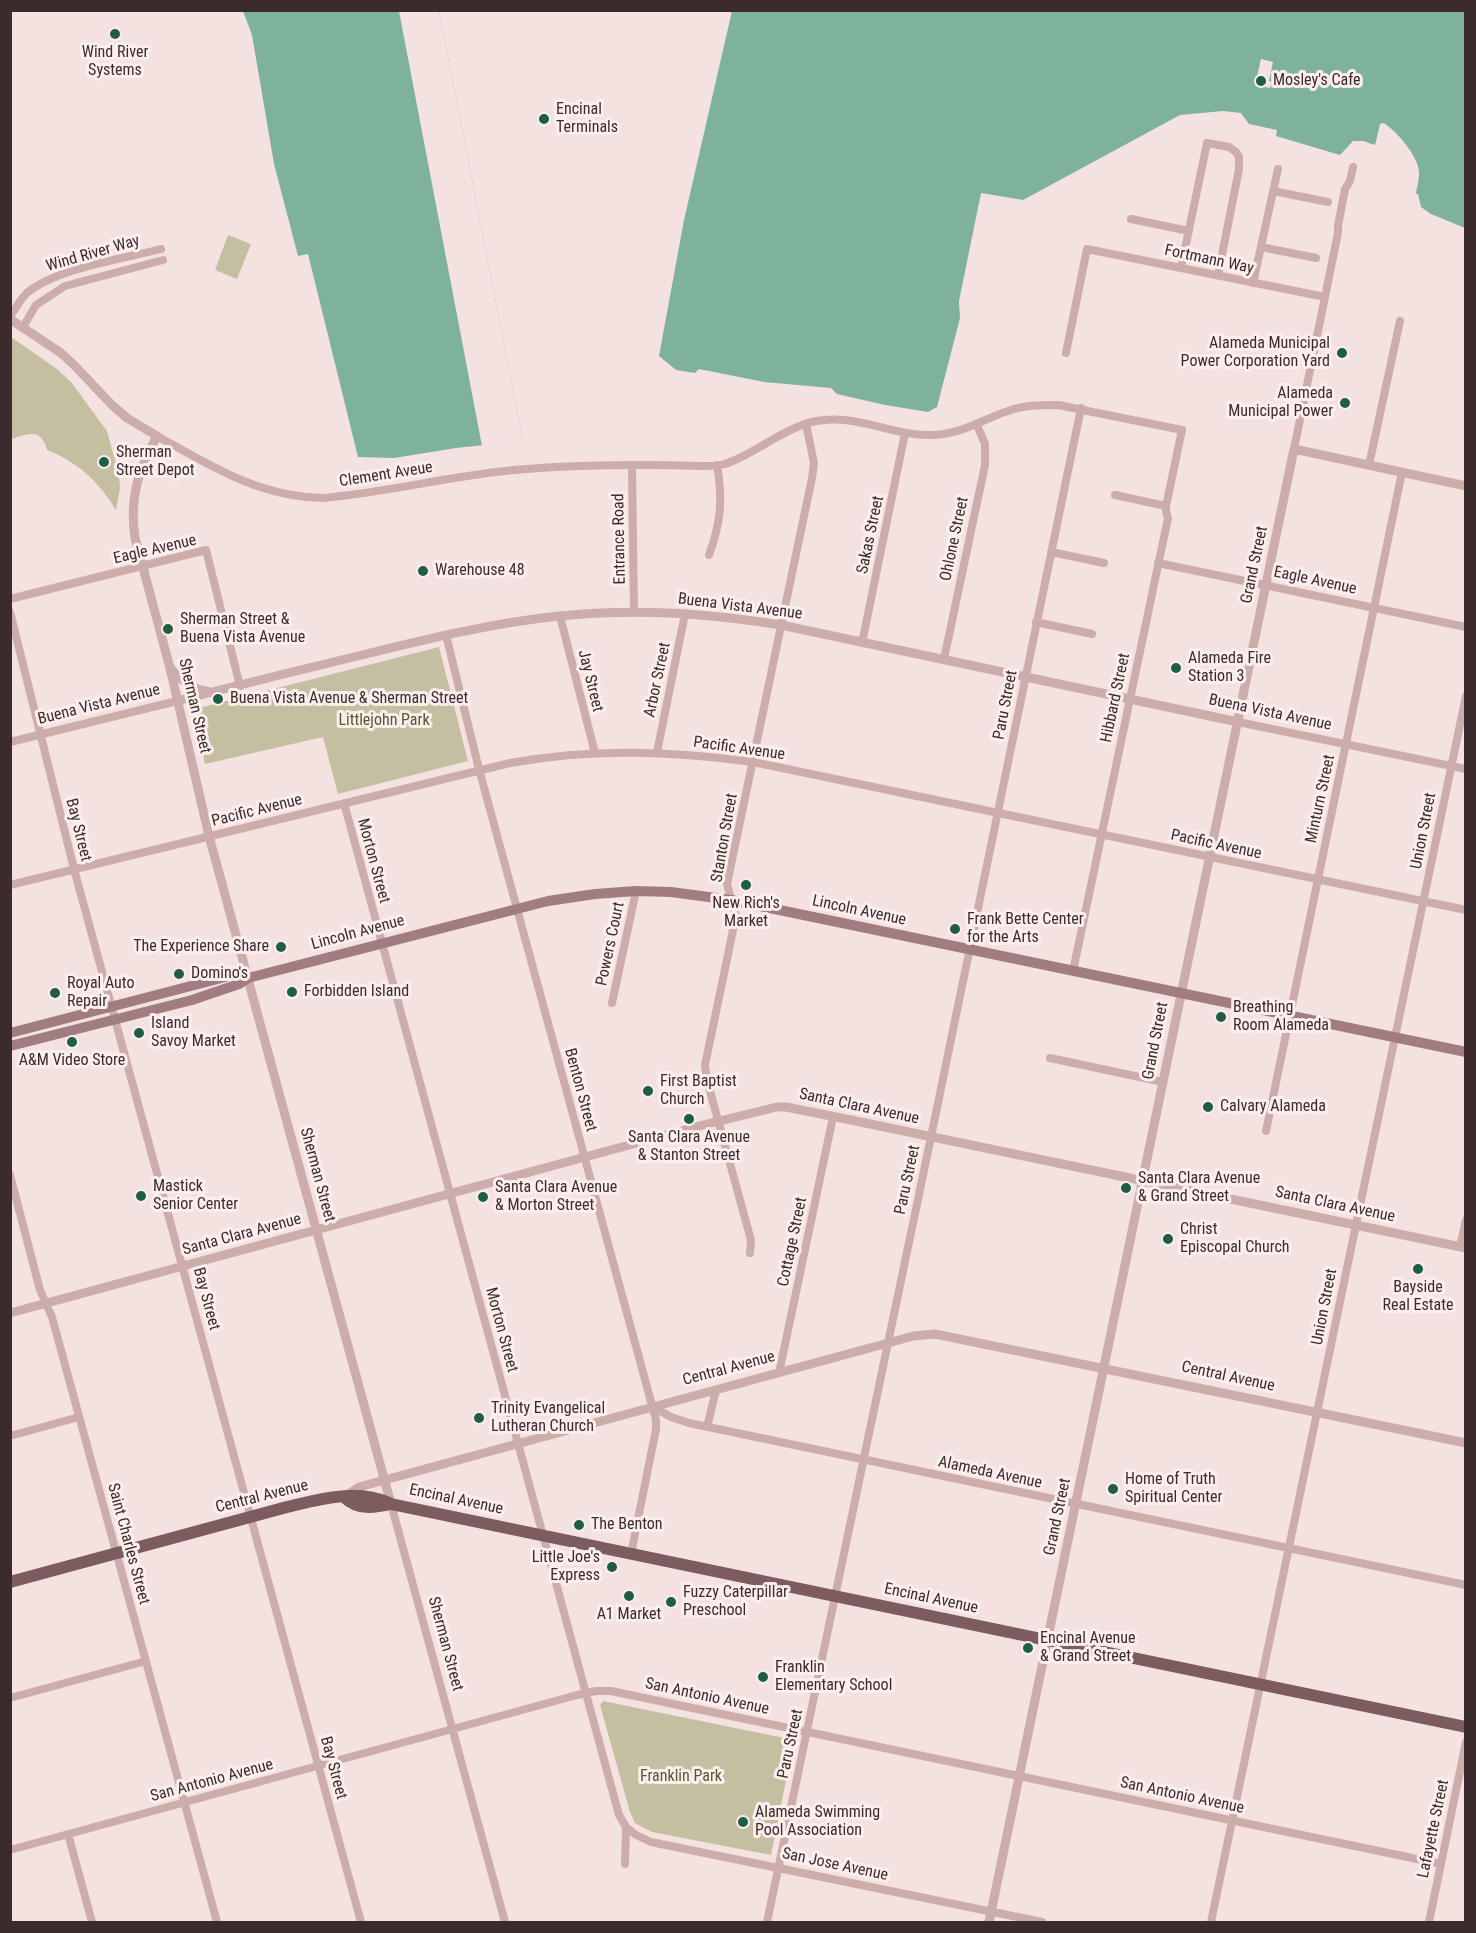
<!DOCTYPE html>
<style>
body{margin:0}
#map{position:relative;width:1476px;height:1933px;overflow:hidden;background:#f4e2e1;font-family:"Roboto Condensed",sans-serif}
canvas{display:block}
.frame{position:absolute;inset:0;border:12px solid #3b2b2d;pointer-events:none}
</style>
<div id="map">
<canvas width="1476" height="1933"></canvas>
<div class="frame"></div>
</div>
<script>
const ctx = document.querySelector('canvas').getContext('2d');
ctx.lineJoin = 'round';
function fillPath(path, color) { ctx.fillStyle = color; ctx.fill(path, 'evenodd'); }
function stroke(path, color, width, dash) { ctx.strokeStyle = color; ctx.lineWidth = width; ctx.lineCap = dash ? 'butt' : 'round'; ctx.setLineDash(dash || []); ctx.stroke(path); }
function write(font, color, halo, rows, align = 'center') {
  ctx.font = font + ' "Roboto Condensed",sans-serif'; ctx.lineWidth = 6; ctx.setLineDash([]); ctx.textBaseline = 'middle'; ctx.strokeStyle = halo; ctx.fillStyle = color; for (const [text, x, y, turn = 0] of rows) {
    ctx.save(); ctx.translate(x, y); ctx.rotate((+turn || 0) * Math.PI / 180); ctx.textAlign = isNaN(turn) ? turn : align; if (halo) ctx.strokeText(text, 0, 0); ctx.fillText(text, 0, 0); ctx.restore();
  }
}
const green = new Path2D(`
 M228 235 251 244 237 279 215 270Z
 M11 337 57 369 71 382 107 431 119 475 120 488 116 510C97 480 79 463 47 450 41 427 28 434 11 439Z
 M439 647 468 761 338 794 323 737 205 764 191 710Z
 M603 1701 794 1740 771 1855 652 1832 635 1823 630 1812 600 1705Z`);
const water = new Path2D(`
 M243 11H439L523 441 456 448 394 458 358 457 308 254 298 256 274 164 252 35Z
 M732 11H1465V236L1413 206C1415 195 1419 183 1419 173 1419 156 1396 131 1384 123L1380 124 1375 145 1363 141H1353L1340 155 1276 136 1277 130 1249 124 1241 113 1223 111 1180 115 1023 200 981 193 959 301 960 318 937 407 928 412 885 405 837 394 831 388 764 382 699 369 695 373 676 370 659 356 684 220Z`);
const pier = new Path2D(`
 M399 11H439L523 441 482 446Z
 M1261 59 1273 62 1269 81 1272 82 1270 88 1255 85Z
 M1413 193 1418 194 1421 207 1431 214 1465 228 1466 239 1411 208Z`);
const minor = new Path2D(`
 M1273 191 1328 202
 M1131 219 1189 231
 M1261 247 1316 258
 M1181 268 1207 143 1229 147 1236 152 1239 157V169L1218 275
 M1253 283 1278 169
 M10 316C16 309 20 299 27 293 56 268 123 259 161 249
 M23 327 36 305 65 286 163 260
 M1066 353 1087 249 1325 297
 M157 436C211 466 259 497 323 498 381 493 438 479 496 472 564 464 633 464 702 466 710 466 718 466 725 464 757 453 783 428 816 421 856 413 895 437 934 435 962 434 983 419 1008 411 1024 405 1041 405 1058 405L1182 430 1166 506V511L1168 518 1073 971
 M1294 449 1338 233V226L1345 189 1350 181 1353 167
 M1369 465 1400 321
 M632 466 634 612
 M1115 495 1166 506
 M1051 552 1104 563
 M709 555C721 522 723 500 717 465
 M1158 563 1466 627
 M10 599 206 550 240 686
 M10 612 74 869 361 1922
 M560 616 595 753
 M1036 622 1092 634
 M446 635 479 769 656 1420V1429L631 1554
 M862 643 905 433
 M944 659 985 465V444L977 425
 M1238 722 1466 769
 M10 742 177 701
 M657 752 685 614
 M344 803 619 1815 626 1827 625 1864
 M10 885 510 763C594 748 669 751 753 762L1466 910
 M612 1003 636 891
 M1050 1058 1163 1082
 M1266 1131 1402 472
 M10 1175 40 1290 52 1317 217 1922
 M1460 1247 1466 1220
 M750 1253 751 1240 707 1080 705 1065 736 916 727 884 812 478 814 463 806 424
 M779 1373 833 1117
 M653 1407 671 1417 689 1423 1466 1585
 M707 1427 716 1390
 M10 1436 79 1417
 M391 1504 505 1922
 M10 1698 146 1661
 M626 1827 636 1835 651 1842 1042 1922
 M68 1834 92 1922
 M10 1850 577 1695 596 1691H611L1441 1864
 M767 1922 931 1137 1081 408
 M1211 1922 1466 696
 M1429 1922 1466 1742`);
const tertiary = new Path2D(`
 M10 319 61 353 75 366 112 405 127 418 157 436C138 470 129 499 135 538L170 668 209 836 391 1504
 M171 669C183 681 190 689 207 691
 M177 701C238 685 300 670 362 655 427 639 492 623 559 616 633 608 708 613 781 625L1238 722
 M10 1313 703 1125 777 1107H786L851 1120 1466 1248
 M344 1497 359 1487 888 1343 913 1336 935 1334 1466 1443
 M989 1922 1294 449 1466 486`);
const secondary = new Path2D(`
 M10 1033 237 974 248 978
 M10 1046 192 1000 239 984 248 978 548 901 595 894 636 891 671 892 731 900 1466 1052`);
const primary = new Path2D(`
 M344 1497C358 1510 373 1508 391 1504
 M10 1582 287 1507C321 1499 358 1488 391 1504L1466 1727`);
const markers = [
 [115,34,6,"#1f5d45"],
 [1261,81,6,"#1f5d45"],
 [544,119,6,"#1f5d45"],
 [1342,353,6,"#1f5d45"],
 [1345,403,6,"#1f5d45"],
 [104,462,6,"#1f5d45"],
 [423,571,6,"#1f5d45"],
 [168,629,6,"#1f5d45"],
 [1176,668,6,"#1f5d45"],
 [218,699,6,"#1f5d45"],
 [746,885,6,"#1f5d45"],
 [955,929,6,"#1f5d45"],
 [281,947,6,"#1f5d45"],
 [179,974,6,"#1f5d45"],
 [292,992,6,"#1f5d45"],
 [55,993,6,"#1f5d45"],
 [1221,1017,6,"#1f5d45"],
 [139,1033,6,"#1f5d45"],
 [72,1042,6,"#1f5d45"],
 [648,1091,6,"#1f5d45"],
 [1208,1107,6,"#1f5d45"],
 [689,1119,6,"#1f5d45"],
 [1126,1188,6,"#1f5d45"],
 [141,1196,6,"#1f5d45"],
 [483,1197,6,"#1f5d45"],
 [1168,1239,6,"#1f5d45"],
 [1418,1269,6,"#1f5d45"],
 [479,1418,6,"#1f5d45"],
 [1113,1489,6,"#1f5d45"],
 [579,1525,6,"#1f5d45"],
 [612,1567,6,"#1f5d45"],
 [629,1596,6,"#1f5d45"],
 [671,1602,6,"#1f5d45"],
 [1028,1648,6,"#1f5d45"],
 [763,1677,6,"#1f5d45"],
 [743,1822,6,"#1f5d45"]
];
const poiNames = [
 ["Wind River",115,53,"center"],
 ["Systems",115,71,"center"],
 ["Mosley's Cafe",1273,81],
 ["Encinal",556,110],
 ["Terminals",556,128],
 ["Alameda Municipal",1330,344,"right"],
 ["Power Corporation Yard",1330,362,"right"],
 ["Alameda",1333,394,"right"],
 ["Municipal Power",1333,412,"right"],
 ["Sherman",116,453],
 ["Street Depot",116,471],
 ["Warehouse 48",435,571],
 ["Sherman Street &",180,620],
 ["Buena Vista Avenue",180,638],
 ["Alameda Fire",1188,659],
 ["Station 3",1188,677],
 ["Buena Vista Avenue & Sherman Street",230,699],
 ["New Rich's",746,904,"center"],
 ["Market",746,922,"center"],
 ["Frank Bette Center",967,920],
 ["for the Arts",967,938],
 ["The Experience Share",269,947,"right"],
 ["Domino's",191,974],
 ["Royal Auto",67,984],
 ["Repair",67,1002],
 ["Forbidden Island",304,992],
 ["Breathing",1233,1008],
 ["Room Alameda",1233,1026],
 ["Island",151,1024],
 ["Savoy Market",151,1042],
 ["A&M Video Store",72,1061,"center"],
 ["First Baptist",660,1082],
 ["Church",660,1100],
 ["Calvary Alameda",1220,1107],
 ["Santa Clara Avenue",689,1138,"center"],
 ["& Stanton Street",689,1156,"center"],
 ["Santa Clara Avenue",1138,1179],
 ["& Grand Street",1138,1197],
 ["Mastick",153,1187],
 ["Senior Center",153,1205],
 ["Santa Clara Avenue",495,1188],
 ["& Morton Street",495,1206],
 ["Christ",1180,1230],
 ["Episcopal Church",1180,1248],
 ["Bayside",1418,1288,"center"],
 ["Real Estate",1418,1306,"center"],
 ["Trinity Evangelical",491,1409],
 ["Lutheran Church",491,1427],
 ["Home of Truth",1125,1480],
 ["Spiritual Center",1125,1498],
 ["The Benton",591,1525],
 ["Little Joe's",600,1558,"right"],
 ["Express",600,1576,"right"],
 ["Fuzzy Caterpillar",683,1593],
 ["Preschool",683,1611],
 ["A1 Market",629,1615,"center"],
 ["Encinal Avenue",1040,1639],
 ["& Grand Street",1040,1657],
 ["Franklin",775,1668],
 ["Elementary School",775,1686],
 ["Alameda Swimming",755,1813],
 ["Pool Association",755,1831]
];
const streetNames = [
 ["Wind River Way",93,254,-16],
 ["Fortmann Way",1209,260,12],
 ["Clement Aveue",386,475,-9],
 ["Sakas Street",871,535,-78],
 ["Entrance Road",620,539,-91],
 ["Ohlone Street",955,539,-78],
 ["Eagle Avenue",155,550,-13],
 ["Grand Street",1255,565,-78],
 ["Eagle Avenue",1315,581,12],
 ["Buena Vista Avenue",740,607,7],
 ["Arbor Street",658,680,-78],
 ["Jay Street",590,681,76],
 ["Hibbard Street",1116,698,-78],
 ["Buena Vista Avenue",99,705,-14],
 ["Paru Street",1006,705,-79],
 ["Sherman Street",194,706,77],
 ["Buena Vista Avenue",1270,713,12],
 ["Pacific Avenue",739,749,8],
 ["Minturn Street",1321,799,-78],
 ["Pacific Avenue",257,811,-14],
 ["Bay Street",78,830,76],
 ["Union Street",1424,831,-79],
 ["Stanton Street",725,838,-80],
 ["Pacific Avenue",1216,845,12],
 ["Morton Street",373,861,75],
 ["Lincoln Avenue",859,911,12],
 ["Lincoln Avenue",358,933,-15],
 ["Powers Court",611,944,-78],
 ["Grand Street",1156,1041,-79],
 ["Benton Street",580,1090,75],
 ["Santa Clara Avenue",859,1107,12],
 ["Sherman Street",317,1175,75],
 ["Paru Street",908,1180,-78],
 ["Santa Clara Avenue",1335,1205,12],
 ["Santa Clara Avenue",242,1235,-15],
 ["Cottage Street",793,1242,-78],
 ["Bay Street",206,1299,75],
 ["Union Street",1325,1307,-79],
 ["Morton Street",501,1330,75],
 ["Central Avenue",729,1369,-15],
 ["Central Avenue",1228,1377,12],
 ["Alameda Avenue",990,1473,12],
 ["Central Avenue",262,1497,-14],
 ["Encinal Avenue",456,1500,12],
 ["Grand Street",1058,1517,-78],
 ["Saint Charles Street",128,1544,75],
 ["Encinal Avenue",931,1599,12],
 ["Sherman Street",445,1644,75],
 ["San Antonio Avenue",707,1697,12],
 ["Paru Street",791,1744,-78],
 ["Bay Street",333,1768,75],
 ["San Antonio Avenue",212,1781,-15],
 ["San Antonio Avenue",1182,1796,12],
 ["Lafayette Street",1434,1829,-78],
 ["San Jose Avenue",835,1865,12]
];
const parkNames = [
 ["Littlejohn Park",384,721],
 ["Franklin Park",681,1777]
];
fillPath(green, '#c4bfa0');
fillPath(water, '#7fb29d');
fillPath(pier, '#f4e2e1');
stroke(minor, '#cdacac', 8);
stroke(tertiary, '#cdacac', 9);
stroke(secondary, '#a17d80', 10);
stroke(primary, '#7d5c60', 12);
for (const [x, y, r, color] of markers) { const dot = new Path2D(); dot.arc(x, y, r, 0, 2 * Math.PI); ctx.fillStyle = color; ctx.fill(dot); stroke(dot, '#fbefee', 2); }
write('16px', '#3b2b2d', '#fbefee', poiNames, 'left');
write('16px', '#3b2b2d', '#fbefee', streetNames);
write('16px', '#5a562e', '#fbefee', parkNames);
</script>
